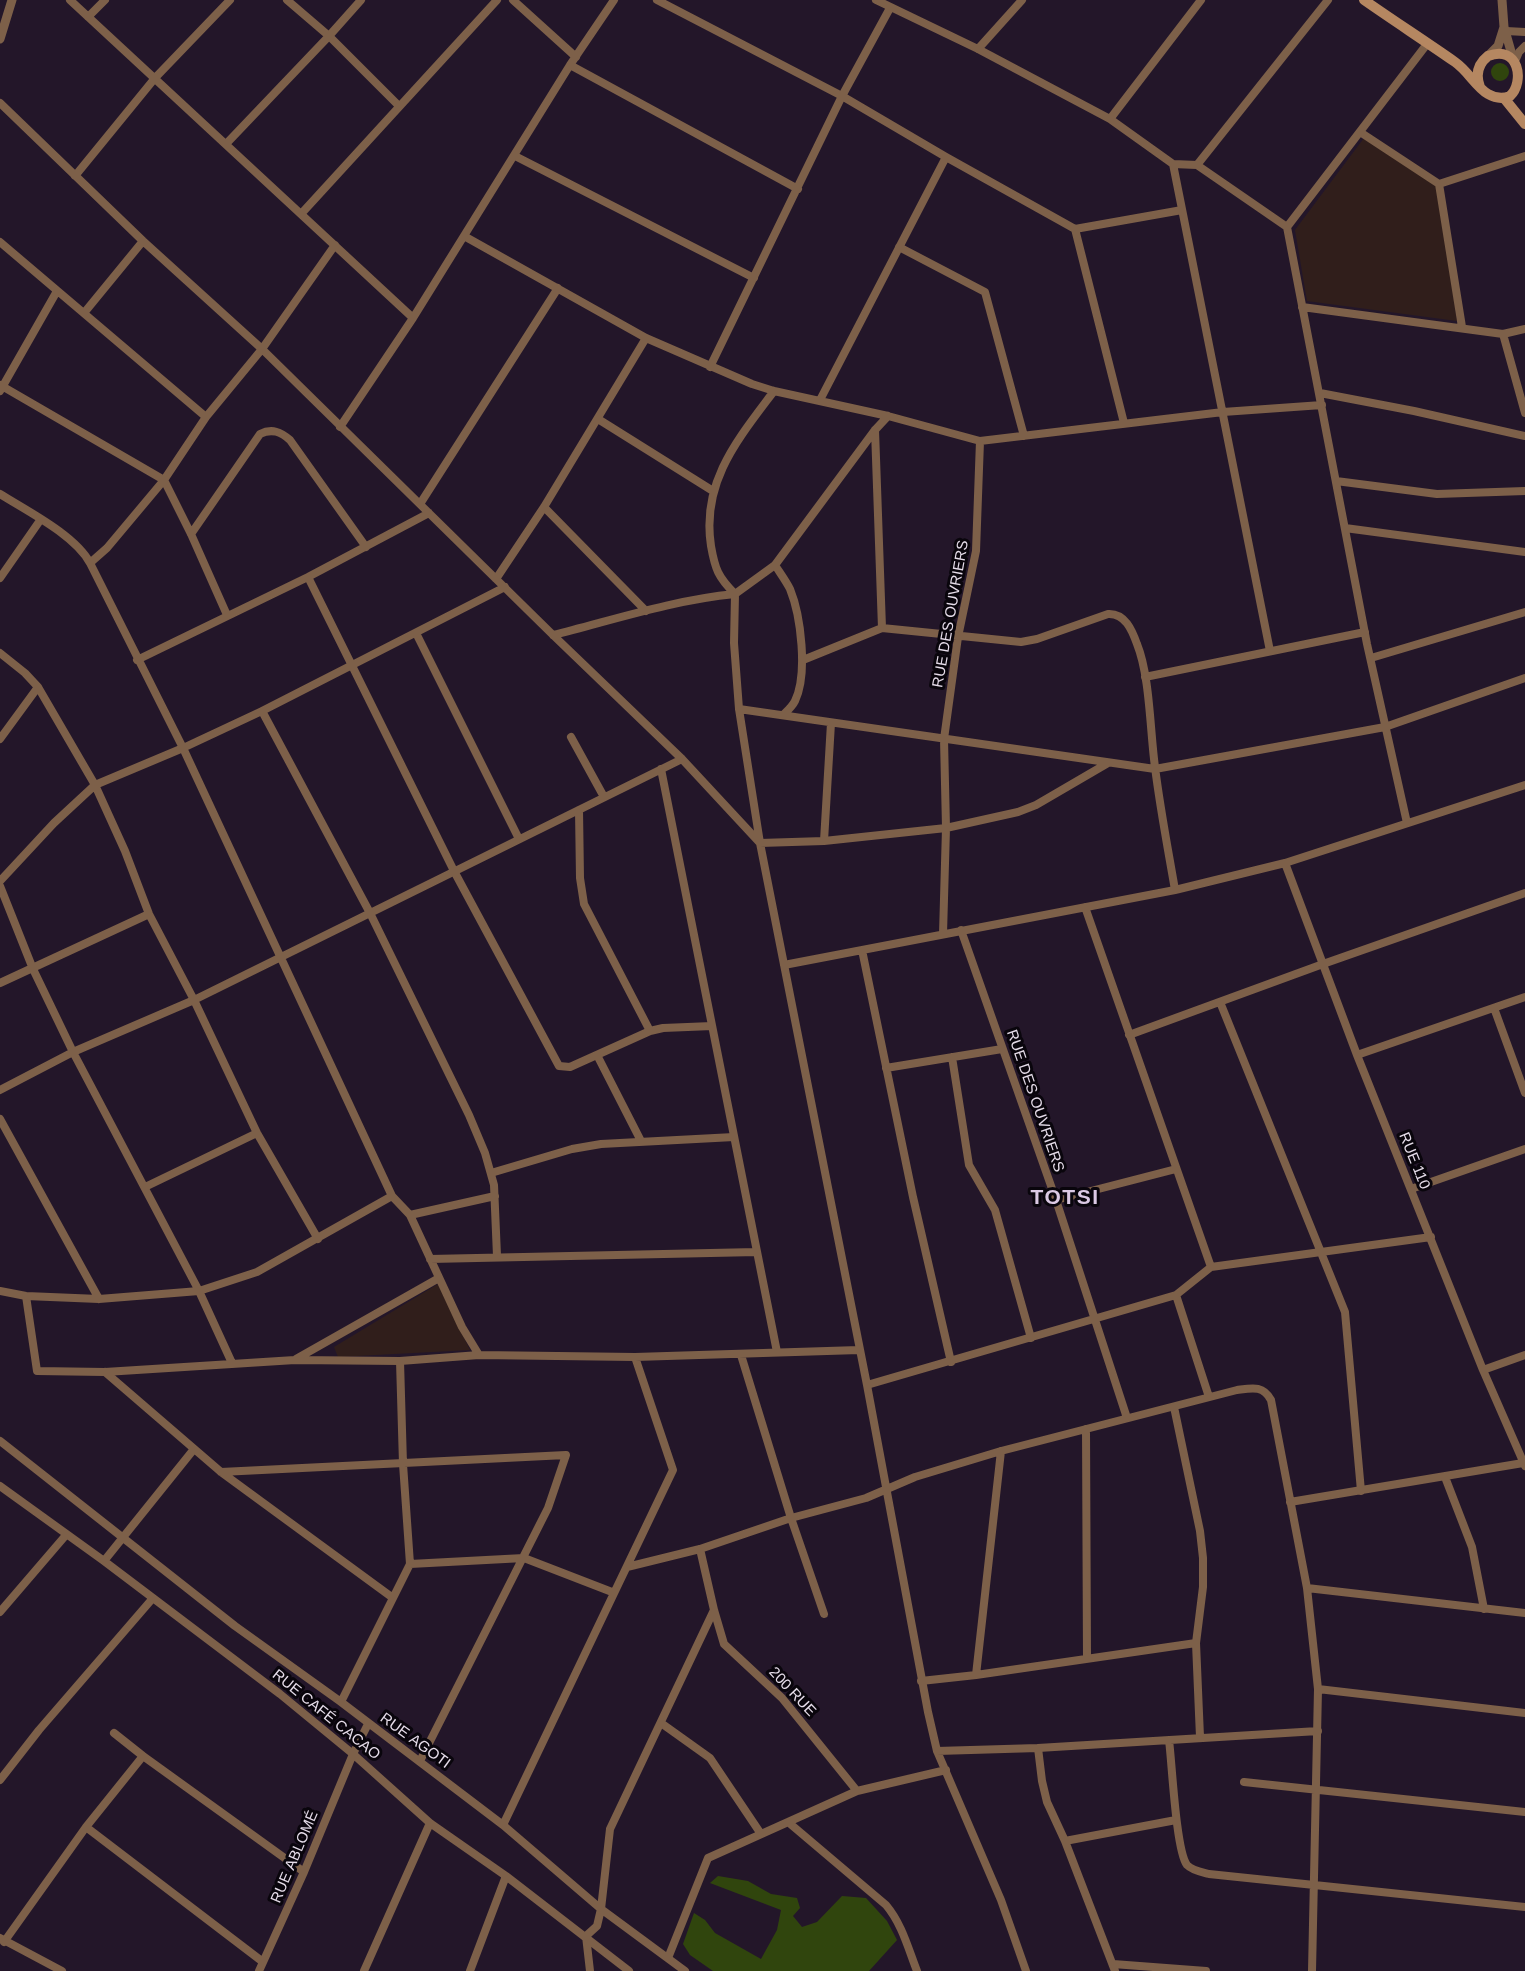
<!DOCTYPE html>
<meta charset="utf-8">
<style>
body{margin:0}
canvas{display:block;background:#231629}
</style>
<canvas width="1525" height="1971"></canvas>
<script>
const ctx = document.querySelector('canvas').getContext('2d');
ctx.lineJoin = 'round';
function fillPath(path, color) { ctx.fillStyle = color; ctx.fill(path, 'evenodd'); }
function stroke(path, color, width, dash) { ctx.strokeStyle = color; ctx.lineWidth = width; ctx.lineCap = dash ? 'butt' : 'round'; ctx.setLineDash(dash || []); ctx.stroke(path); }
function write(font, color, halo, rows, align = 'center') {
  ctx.font = font + ' Arial,sans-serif'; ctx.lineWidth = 6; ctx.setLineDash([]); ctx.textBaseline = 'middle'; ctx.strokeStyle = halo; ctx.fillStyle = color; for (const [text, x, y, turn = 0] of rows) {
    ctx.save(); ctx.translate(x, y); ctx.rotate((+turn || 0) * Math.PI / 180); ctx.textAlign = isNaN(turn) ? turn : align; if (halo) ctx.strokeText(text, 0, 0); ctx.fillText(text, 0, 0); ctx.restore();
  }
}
const commercial = new Path2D(`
 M1364 138 1437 181 1457 321 1307 301 1295 230Z
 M438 1284 470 1350 338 1357 334 1347Z`);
const green = new Path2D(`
 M1491 72a9 9 0 1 1 18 0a9 9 0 1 1-18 0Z
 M718 1876 748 1881 771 1894 797 1898 800 1908 793 1916 802 1927 817 1922 842 1896 866 1898 887 1921 897 1940 869 1971H713L690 1955 683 1944 694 1913 705 1920 715 1933 761 1959 777 1930 781 1910 710 1883Z`);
const minor = new Path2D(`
 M70 0 413 318
 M287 0 329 36 399 106
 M513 0 576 57
 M657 0 842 96 946 157 1075 229 1182 210
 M876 0 978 49 1110 119 1173 164 1197 165 1287 227 1367 644 1407 823
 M88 17 105 0
 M1506 31 1525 32
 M978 49 1022 0
 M1516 59 1519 52 1525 46
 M570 65 798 189
 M0 103 143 241 262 349 553 635 682 759 760 843 824 841 946 828 1018 812 1036 805 1108 763
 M1110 119 1201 0
 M1360 132 1439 184 1525 156
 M226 144 329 36 361 0
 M515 156 754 278
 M1173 164 1270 651
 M1197 165 1328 0
 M75 176 155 78 230 0
 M1439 184 1462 327
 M301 214 497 0
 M1287 227 1427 44
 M1075 229 1124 423
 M464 236 646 338 752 384 774 391 888 416 980 441 1223 412 1322 405
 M0 242 206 417
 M899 247 985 292 1024 436
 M1302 307 1503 334 1525 329
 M84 313 143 241
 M1503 334 1525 413
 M710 367 842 96 890 8
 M0 385 164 480 191 534 227 615
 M0 391 57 291
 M774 391C738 439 701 482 711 546 715 569 718 577 735 594L775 565 875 430 888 416
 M1320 393 1414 411 1525 436
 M820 400 946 157
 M598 419 713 491
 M340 427 413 318 570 65 614 0
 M1336 481 1437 494 1525 491
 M0 494C27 511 75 535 90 563L183 748 392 1196 410 1215 462 1327 479 1355
 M420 504 558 288
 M544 507 646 611
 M1345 528 1525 552
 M191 534 260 434C272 428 281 432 290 440L366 547
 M90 563 107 548 164 480 206 417 262 349 335 245
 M775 565C780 573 786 581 790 589 801 616 808 674 795 701 792 707 787 711 783 715
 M308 577 454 871 559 1066 570 1067 650 1031 663 1028 712 1026
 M0 578 41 519
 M496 579 544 507 646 338
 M882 628 1021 642 1037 639 1108 614C1125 613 1132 630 1137 644 1150 676 1150 731 1155 767 1160 808 1168 849 1175 890
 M416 633 519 839
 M553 635C613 620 673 600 735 594L734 643 739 709 760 843 867 1385 928 1712 937 1751 1001 1900 1026 1971
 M0 653 25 673 38 687 95 785 125 851 149 914 194 1000 257 1133 318 1239
 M1371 658 1525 612
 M137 660 308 577 429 513
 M803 660 882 628 875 430
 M1145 677 1365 632
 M739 709 1155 769 1385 727 1525 678
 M262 711 370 913 469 1115 485 1153 494 1185 497 1256
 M571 737 604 797
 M0 739 38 687
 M661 769 777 1352
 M579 810 580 878 584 904 650 1031
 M824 841 831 723
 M1285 863 1357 1055 1483 1370 1525 1466
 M0 881 54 823 95 785 183 748 262 711 505 587
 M0 886 33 969 73 1052 199 1291 232 1363
 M1085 907 1211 1267
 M961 930 1056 1200 1127 1418
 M943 934 946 828 944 739 958 637 976 551 980 441
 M862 950 913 1197 951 1362
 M784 965 1175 890 1285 863 1525 785
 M0 983 149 914
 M1220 1002 1345 1312 1361 1491
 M1494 1008 1525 1093
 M1129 1035 1323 964 1525 893
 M597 1055 641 1141
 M1357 1055 1525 997
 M952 1057 969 1165 995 1210 1031 1338
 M886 1068 1002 1049
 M0 1090 73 1052 194 1000 682 759
 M0 1119 99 1299
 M491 1173 572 1149 601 1144 734 1137
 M145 1187 257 1133
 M1411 1189 1525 1149
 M1056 1200 1176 1169
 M410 1215 495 1196
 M430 1259 757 1252
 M0 1291 26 1296 99 1299 199 1291 257 1272 392 1196
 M1176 1295 1209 1397
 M26 1296 37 1371 105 1372 295 1360 400 1361 479 1355 635 1357 859 1350
 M741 1355 791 1518 824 1614
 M296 1359 439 1278
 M1483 1370 1525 1355
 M105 1372 221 1472 393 1598
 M867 1385 1176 1295 1211 1267 1431 1237
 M1174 1407 1200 1531 1203 1558V1587L1196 1643 1200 1737
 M1086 1429 1087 1658
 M0 1441 235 1626 341 1702 503 1825 601 1909 685 1971
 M221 1472 566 1455 548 1508 420 1761
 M1445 1477 1472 1547 1484 1609
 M0 1486 104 1561 280 1694 353 1754 430 1823 506 1876 629 1971
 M1290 1502 1523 1463
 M700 1549 714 1610 724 1644 782 1698 857 1791
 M104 1561 194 1449
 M410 1564 524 1558 612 1592
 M627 1567 700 1549 791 1518 866 1498 915 1477 1001 1451 1237 1390C1252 1388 1263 1385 1271 1400L1307 1588 1318 1689 1312 1971
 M1307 1588 1525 1613
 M0 1612 66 1535
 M976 1675 1001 1451
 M921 1681 976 1675 1196 1643
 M1318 1689 1525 1713
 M341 1702 410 1564 403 1464 400 1361
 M661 1723 710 1758 761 1834
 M114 1733 143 1756 304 1872
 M1169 1740C1172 1763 1176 1851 1187 1865 1193 1871 1202 1872 1209 1874L1525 1907
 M1038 1748 1042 1781 1047 1802 1065 1841 1115 1971
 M937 1751 1038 1748 1318 1731
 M0 1780 39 1730 153 1598
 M1244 1782 1525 1812
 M788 1822 886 1905C902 1924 908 1948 917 1971
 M503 1825 673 1470 635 1357
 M86 1827 263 1962
 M1065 1841 1176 1820
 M586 1936 597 1926 601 1909 610 1829 714 1610
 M586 1936 590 1971
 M0 1938 62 1971
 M4 1942 86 1827 143 1756
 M668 1958 708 1858 857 1791 946 1770
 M1113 1964 1206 1971
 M259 1971 304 1872 353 1754 368 1724
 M364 1971 430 1823
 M470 1971 506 1876`);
const tertiary = new Path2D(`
 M1502 0 1504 27 1512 55
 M0 39 12 0
 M1488 56 1498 46 1504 27`);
const secondary = new Path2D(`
 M1364 0C1394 21 1425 41 1455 62 1468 71 1476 87 1488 94 1495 98 1503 99 1510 96 1525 82 1519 44 1488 56 1478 64 1475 74 1480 87
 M1504 98 1525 124`);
const streetNames = [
 ["RUE DES OUVRIERS",951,614,-80],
 ["RUE DES OUVRIERS",1035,1101,71],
 ["RUE 110",1414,1161,68],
 ["200 RUE",792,1692,47],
 ["RUE CAFÉ CACAO",326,1715,39],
 ["RUE AGOTI",415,1741,36],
 ["RUE ABLOMÉ",295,1857,-67]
];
const districtNames = [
 ["TOTSI",1065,1198]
];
fillPath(commercial, '#301e1b');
fillPath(green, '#30450d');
stroke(minor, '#7d6049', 8);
stroke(tertiary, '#7d6049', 9);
stroke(secondary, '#b58761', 10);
write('15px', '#e6ddea', '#09050c', streetNames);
ctx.letterSpacing = '1.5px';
write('bold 21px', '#dbc9e4', '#09050c', districtNames);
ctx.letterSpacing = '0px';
</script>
